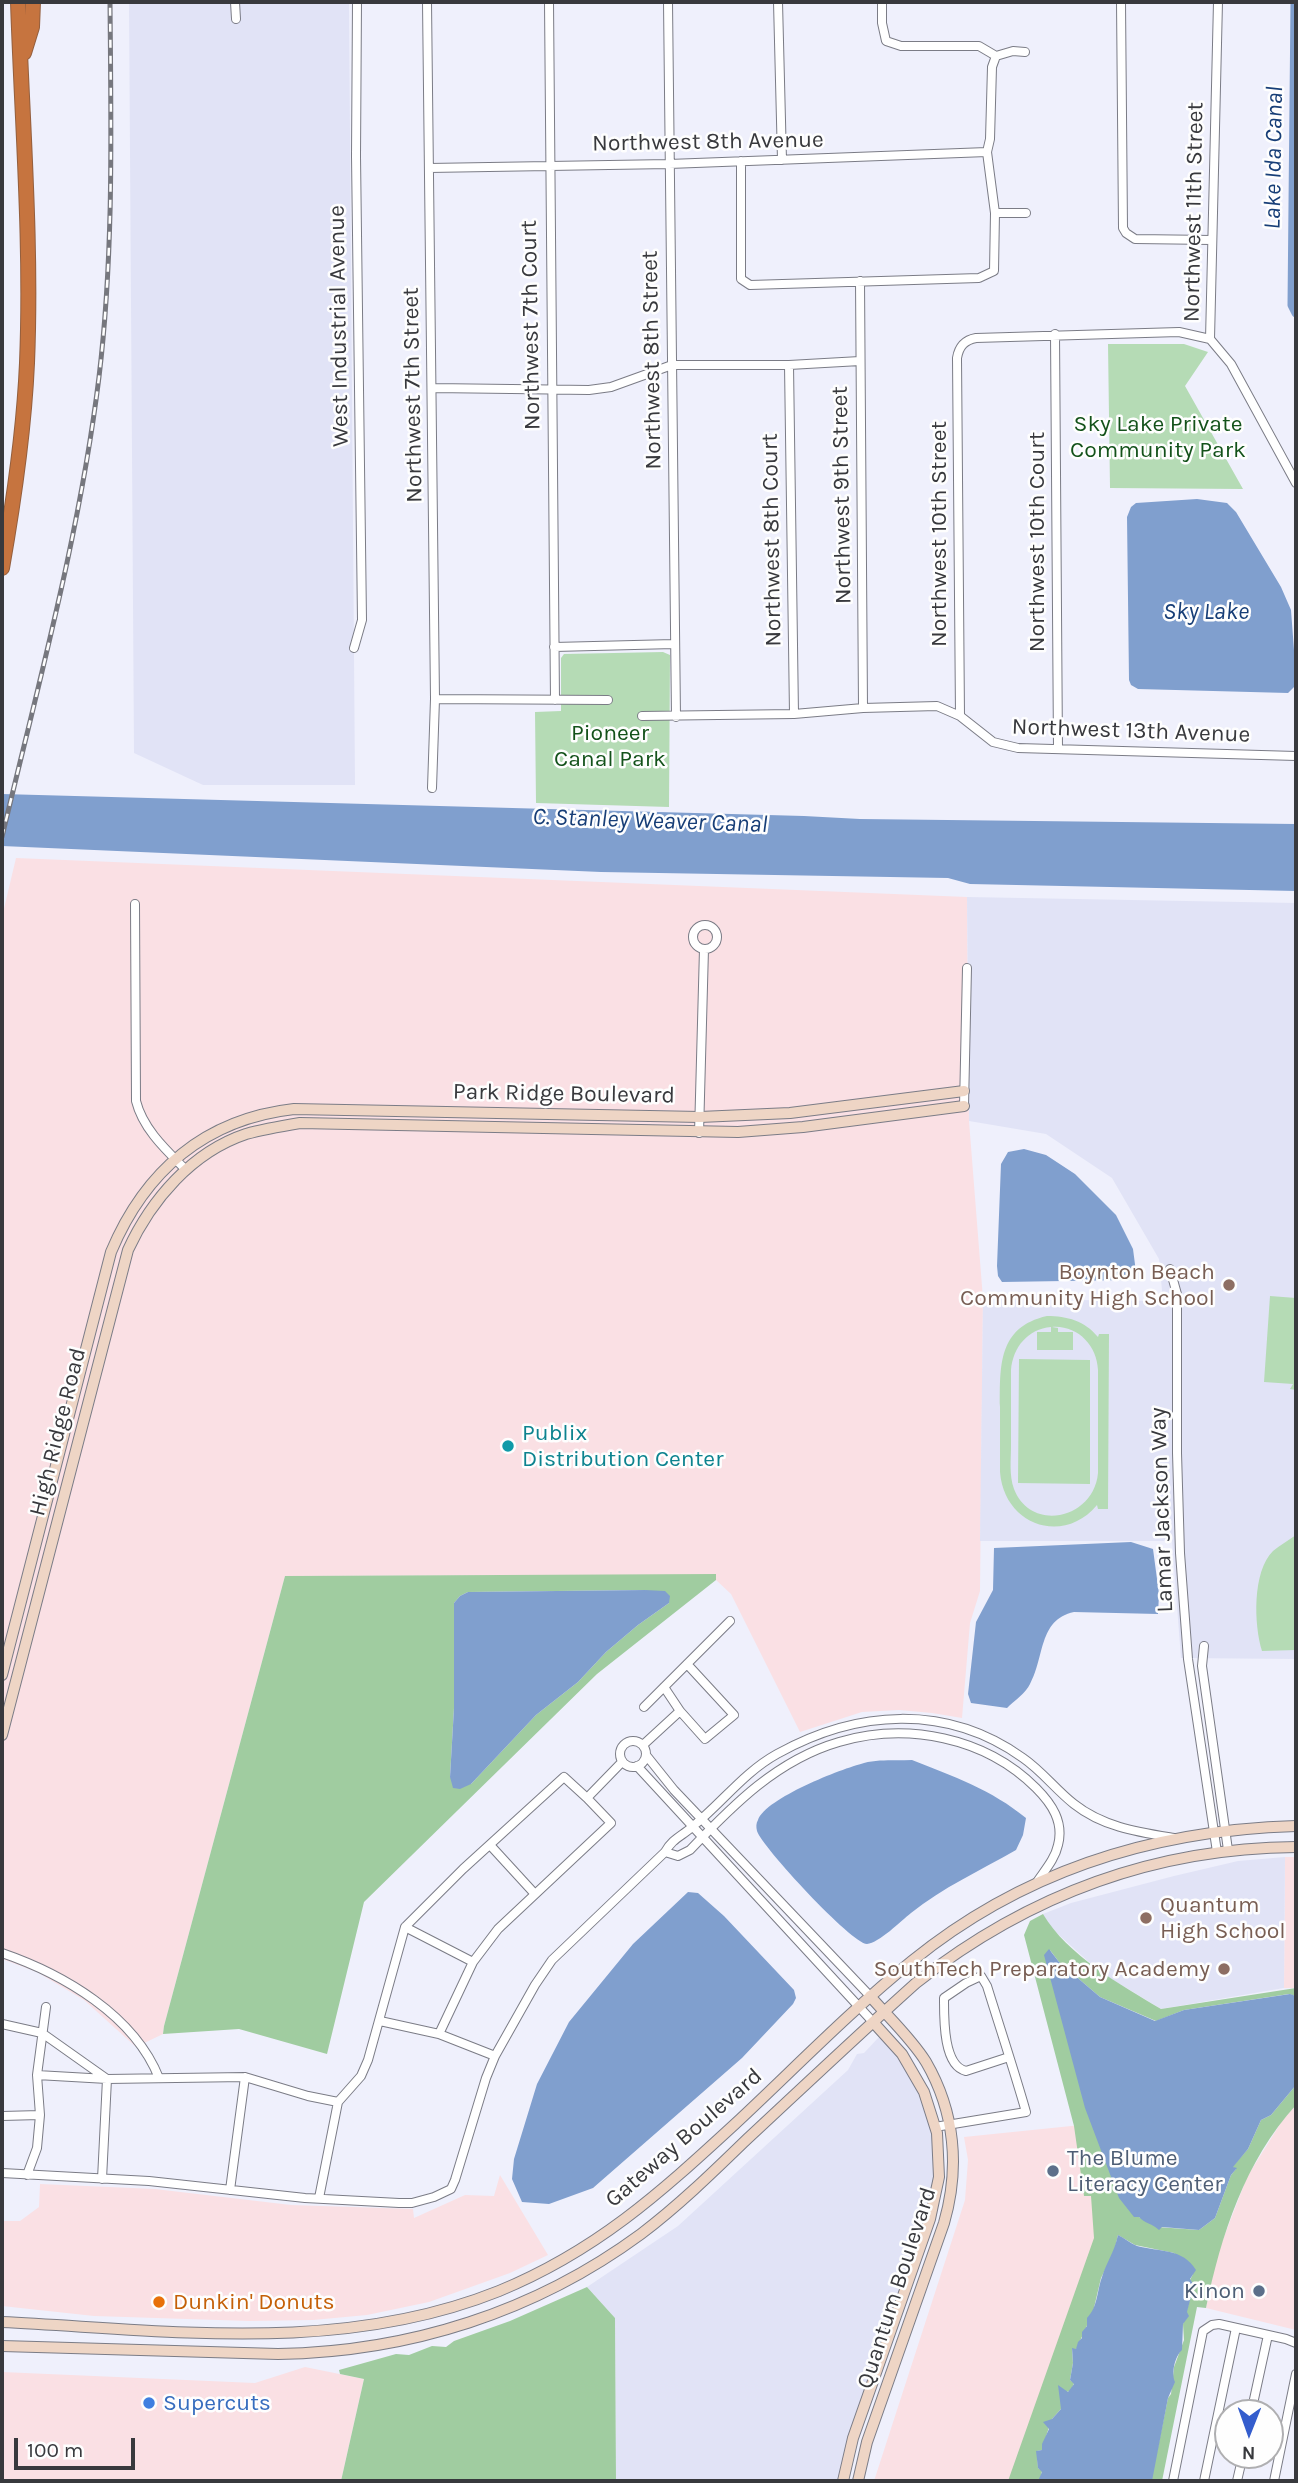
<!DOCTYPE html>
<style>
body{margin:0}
#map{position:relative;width:1298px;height:2483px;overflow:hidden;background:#eff0fc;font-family:Karla,sans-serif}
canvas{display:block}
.frame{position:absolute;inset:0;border:4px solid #38393d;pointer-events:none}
.north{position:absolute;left:1214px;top:2399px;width:70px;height:70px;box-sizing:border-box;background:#fefefe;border:2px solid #afafb1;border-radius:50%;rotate:181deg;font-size:19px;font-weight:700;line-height:28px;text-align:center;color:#38393d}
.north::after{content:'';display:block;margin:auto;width:24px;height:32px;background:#345dcd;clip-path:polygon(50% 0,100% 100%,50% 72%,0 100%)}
.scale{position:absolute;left:14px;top:2438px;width:121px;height:32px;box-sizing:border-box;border:4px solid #38393d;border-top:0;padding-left:9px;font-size:21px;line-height:24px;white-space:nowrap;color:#38393d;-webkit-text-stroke:5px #fefefe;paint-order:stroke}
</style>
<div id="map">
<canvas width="1298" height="2483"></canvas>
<div class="frame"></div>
<div class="north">N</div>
<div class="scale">100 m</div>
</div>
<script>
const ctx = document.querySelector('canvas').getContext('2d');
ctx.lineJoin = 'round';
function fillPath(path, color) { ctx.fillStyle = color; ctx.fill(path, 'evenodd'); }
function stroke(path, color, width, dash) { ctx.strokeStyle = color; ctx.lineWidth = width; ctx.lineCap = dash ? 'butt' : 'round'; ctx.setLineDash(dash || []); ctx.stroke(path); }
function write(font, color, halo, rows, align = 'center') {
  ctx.font = font + ' Karla,sans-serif'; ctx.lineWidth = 5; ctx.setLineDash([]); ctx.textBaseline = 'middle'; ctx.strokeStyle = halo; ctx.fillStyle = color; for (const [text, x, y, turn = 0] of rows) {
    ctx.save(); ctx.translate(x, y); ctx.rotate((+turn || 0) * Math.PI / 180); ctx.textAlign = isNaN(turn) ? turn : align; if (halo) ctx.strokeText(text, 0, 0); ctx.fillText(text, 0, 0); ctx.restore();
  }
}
const commercial = new Path2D(`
 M16 858 967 897 969 1121 983 1299 980 1591 970 1623 962 1718 932 1713 899 1710 862 1712 800 1732 731 1594 716 1580V1575L285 1576 164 2026 163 2034 136 2047 84 2000 37 1972 2 1959V917Z
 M1285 1857H1296V1988H1284Z
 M1296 2105V2330L1206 2308 1217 2255 1247 2177 1282 2121Z
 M1081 2125 1094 2185 1097 2239 1015 2481H874L965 2200 968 2160 964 2137Z
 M500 2175 548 2255 510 2273 429 2302 367 2315 313 2320 249 2321 94 2316 2 2306V2221H20L39 2207 40 2184 155 2189 291 2205 413 2209 414 2218 465 2195 494 2196Z
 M305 2367 364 2379 341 2481H2V2372L255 2383Z`);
const built = new Path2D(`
 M129 2H349L355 785H203L134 753Z
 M967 897 1296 903V1659L1181 1658 1172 1541H980L983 1299 1163 1301 1159 1259 1112 1178 1046 1134 969 1121Z
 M1285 1857 1284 1988 1161 2009 1100 1972 1050 1927 1043 1914 1071 1903 1174 1876 1238 1861Z
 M879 2037 894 2052 918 2088 931 2130 935 2161 932 2192 922 2228 846 2446 838 2481H616L615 2318 587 2287 678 2226 848 2070 857 2054 864 2053Z`);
const green = new Path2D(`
 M1108 344H1184L1208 352 1185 386 1243 489 1110 488Z
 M663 652 670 655 669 807 536 803 535 712 561 711V658L564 654Z
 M1270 1296 1296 1298V1390L1290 1389 1293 1384 1264 1382Z
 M1047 1316C1067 1316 1085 1321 1098 1337L1099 1334H1109L1108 1509H1098L1097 1505C1063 1546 1004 1525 1000 1472 1000 1450 1000 1429 1000 1407 1000 1366 998 1327 1047 1316ZM1051 1327V1332H1037V1350H1073V1332H1058V1328L1052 1327C1077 1325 1097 1345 1098 1370V1473C1094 1519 1031 1533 1014 1489 1009 1475 1011 1460 1011 1446 1011 1420 1011 1395 1011 1370 1013 1347 1028 1329 1051 1327Z
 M1019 1359 1090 1360V1484L1018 1483Z
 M1296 1535V1650L1262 1651C1254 1625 1252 1572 1273 1551 1280 1545 1289 1540 1296 1535Z`);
const forest = new Path2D(`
 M716 1574V1580L597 1674 364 1902 327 2054 239 2029 163 2034 164 2026 285 1576ZM645 1590 669 1603 638 1625 606 1652 578 1682 536 1715 471 1784 450 1777 454 1708V1603L460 1596 468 1592Z
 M1043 1914C1067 1955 1121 1985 1161 2009L1296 1988V1996L1289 1994 1184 2010 1156 2021 1100 1997 1059 1962 1050 1950 1137 2216 1157 2227 1199 2230 1215 2218 1231 2175 1236 2169 1232 2167 1248 2149 1261 2120 1271 2115 1296 2085V2105C1245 2161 1221 2235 1206 2308L1197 2307 1162 2481H1151L1168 2398 1171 2394 1174 2367 1184 2340 1183 2324 1194 2285 1190 2280 1193 2274 1174 2253 1135 2245 1118 2235 1114 2252 1101 2278 1093 2312 1076 2350 1072 2349 1073 2363 1070 2380 1074 2383 1071 2391 1066 2392 1061 2409 1052 2419 1049 2427 1042 2450 1037 2451 1038 2468 1042 2471 1040 2480 1008 2481 1094 2238 1091 2196H1084L1074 2126 1024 1935 1030 1921Z
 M587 2287 615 2318 616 2481H341L364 2379 340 2374 339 2370 396 2354 409 2355 432 2346 446 2347 454 2341 510 2321Z`);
const water = new Path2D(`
 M1197 499 1227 503 1236 512 1281 587 1291 610 1296 677 1295 686 1288 693 1138 689 1131 685 1129 680 1127 517 1131 507 1136 503Z
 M2 794 804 816 860 819 1296 824V891L970 884 948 878 601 872 2 846Z
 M1024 1149 1046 1155 1075 1174 1116 1215 1133 1249 1136 1272 1126 1280 1002 1282 998 1276 997 1266 1001 1164 1008 1152Z
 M1131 1542 1153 1549 1159 1594 1158 1614 1074 1612C1038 1620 1045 1657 1030 1684 1026 1693 1014 1701 1007 1708L971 1703 968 1694 976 1622 993 1590 994 1548Z
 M645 1590 665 1591 670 1596 669 1603 638 1625 606 1652 578 1682 536 1715 471 1784 460 1789 453 1788 450 1777 454 1708V1603L460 1596 468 1592Z
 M912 1760C953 1776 992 1790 1026 1818L1023 1835 1016 1850C981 1870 942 1888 911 1913 901 1921 879 1943 867 1944 852 1944 762 1847 757 1831 756 1827 756 1823 758 1820 766 1798 841 1769 864 1763 879 1759 897 1761 912 1760Z
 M688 1892 698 1893 724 1916 794 1990 796 1998 793 2004 742 2058 593 2188 549 2204 522 2202 512 2179 514 2159 537 2084 569 2022 633 1944Z
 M1049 1949 1059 1962 1100 1997 1155 2021 1184 2010 1290 1994 1296 1996V2085L1271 2115 1261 2120 1248 2149 1233 2167 1237 2168 1231 2175 1215 2218 1199 2230 1162 2227 1159 2230C1153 2224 1144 2223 1139 2217H1134L1119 2198 1085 2108 1044 1955Z
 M1118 2235C1124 2238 1130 2243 1137 2246 1159 2252 1183 2248 1196 2270L1190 2279 1194 2285 1187 2312 1189 2316 1183 2324 1182 2350C1175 2356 1171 2373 1175 2382L1168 2398 1152 2481H1038L1042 2472 1038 2468 1036 2451 1042 2450V2444L1049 2429 1043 2422 1052 2419 1061 2409 1058 2385 1068 2392 1074 2384 1070 2380 1073 2363 1072 2348 1076 2349 1078 2342 1082 2338V2332L1087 2326V2318C1098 2307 1097 2290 1102 2277 1107 2261 1114 2253 1118 2235Z`);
const canal = new Path2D(`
 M1295 2 1292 305 1296 313`);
const street = new Path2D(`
 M235 2 236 19
 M427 2 435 699 432 788
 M549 2 555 700
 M668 2 676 717
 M778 2 782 160
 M882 2V23L886 41 901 46H979L996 56
 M1121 2 1123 228 1126 233 1135 239 1212 240
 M1218 2 1210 339 1231 364 1296 483
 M996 56 1013 51 1025 52
 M741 161V279L750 285 979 278 994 271 995 213 987 152 990 139 992 67 996 56
 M429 168 669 164 987 152
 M995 213H1026
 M860 281 863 708
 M1055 334 1058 749
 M789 365 794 714
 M433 388 589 390 611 387 672 365H789L860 361
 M554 647 674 644
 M354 648 362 620 356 156 357 2
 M435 699 608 700
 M642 716 794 714 863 708 937 706 960 716 993 742 1018 748 1296 756
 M960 716 957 358C959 346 965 340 976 338L1179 332 1210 339
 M135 904 136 1101C143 1129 166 1150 186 1170
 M693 937a12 12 0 1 1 24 0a12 12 0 1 1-24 0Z
 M964 1106 967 968
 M699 1133 704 949
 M1170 1269 1177 1294V1453L1180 1553 1188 1659 1217 1852
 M1204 1646 1202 1666 1228 1850
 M664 1687 680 1711 705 1739 734 1715 687 1664
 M644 1707 730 1621
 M620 1754a13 13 0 1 1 26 0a13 13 0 1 1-26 0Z
 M643 1745 680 1711
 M646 1755 674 1790 870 1996
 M637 1766 873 2022
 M490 1845 534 1893
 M665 1852 678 1856 690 1850C733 1805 777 1760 839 1742 907 1722 985 1737 1036 1788 1052 1804 1064 1822 1058 1845 1055 1859 1045 1870 1037 1882
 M405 1927 473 1962
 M2 1953C63 1974 134 2015 159 2078
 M380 2021 439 2034 495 2056
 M2 2024 42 2033 107 2079 102 2179
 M439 2034 473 1962 498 1929 611 1823 587 1798
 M37 2075 107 2079 245 2077 308 2096 338 2102
 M2 2116 40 2115
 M935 2127 1026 2112C1014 2070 1000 2028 987 1986L981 1976 966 1983 944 1998C944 2018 943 2066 966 2071L1009 2057
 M2 2173 149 2181 305 2198 399 2203H412L434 2197 451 2189 455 2180 486 2078 495 2056 535 1985 552 1960 665 1852C672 1839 682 1836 692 1827 722 1803 743 1773 777 1754 856 1710 946 1703 1023 1758 1042 1771 1056 1790 1074 1804 1103 1827 1138 1832 1174 1838
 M27 2175 37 2148 40 2115 37 2075 46 2007
 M230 2190 245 2077
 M319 2198 338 2102 361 2076 368 2060 405 1927 463 1869 564 1777 587 1798 622 1762
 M1251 2413 1268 2335
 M1173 2481 1203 2331 1212 2325 1219 2324 1286 2339 1296 2343
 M1204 2481 1236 2328
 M1237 2481 1243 2455
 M1274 2481 1296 2374`);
const secondary = new Path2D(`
 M2 1675 111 1252C145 1171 205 1119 294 1109L700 1117 790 1113 964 1091
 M2 1735 128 1250C151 1200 192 1152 246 1134 264 1129 282 1126 300 1123L738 1132 803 1127 964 1106
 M2 2322C168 2330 340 2355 499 2291 596 2251 659 2194 735 2124 794 2069 850 2011 912 1961 1024 1870 1154 1830 1296 1826
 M2 2346 278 2354C409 2352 535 2312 641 2234 678 2206 711 2174 744 2142 801 2089 858 2035 916 1983 1028 1895 1153 1848 1296 1847
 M843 2481 853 2438 930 2219 939 2177 937 2133 924 2092 902 2054 873 2022
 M858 2481 867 2442 944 2223C960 2168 955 2112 926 2062 911 2038 889 2018 870 1996`);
const highway = new Path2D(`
 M24 53 32 27 33 2
 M2 568C14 500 24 432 27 363 32 242 22 122 18 2`);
const rail = new Path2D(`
 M2 837C38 685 80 533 99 377 114 252 111 127 110 2`);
const markers = [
 [1229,1285,7,"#8d6e63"],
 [508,1446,7,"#0f9aa8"],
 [1146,1918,7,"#8d6e63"],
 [1224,1969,7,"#8d6e63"],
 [1053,2171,7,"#5c6f8a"],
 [1259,2291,7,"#5c6f8a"],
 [159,2302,7,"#e8710a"],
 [149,2403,7,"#3f7fe0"]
];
const streetNames = [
 ["Northwest 8th Avenue",708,142,-1],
 ["Northwest 11th Street",1194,212,-89],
 ["Northwest 7th Court",531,325,-91],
 ["West Industrial Avenue",339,326,-91],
 ["Northwest 8th Street",652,360,-91],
 ["Northwest 7th Street",413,395,-91],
 ["Northwest 9th Street",842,495,-91],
 ["Northwest 10th Street",939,534,-90],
 ["Northwest 8th Court",772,540,-91],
 ["Northwest 10th Court",1037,542,-90],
 ["Northwest 13th Avenue",1131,731,2],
 ["Park Ridge Boulevard",564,1094,1],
 ["High Ridge Road",58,1432,-76],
 ["Lamar Jackson Way",1162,1510,-92],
 ["Gateway Boulevard",684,2138,-41],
 ["Quantum Boulevard",897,2288,-72]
];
const parkNames = [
 ["Sky Lake Private",1158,424],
 ["Community Park",1158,450],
 ["Pioneer",610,733],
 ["Canal Park",610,759]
];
const educationNames = [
 ["Boynton Beach",1215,1272],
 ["Community High School",1215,1298],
 ["Quantum",1160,1905,"left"],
 ["High School",1160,1931,"left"],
 ["SouthTech Preparatory Academy",1210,1969]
];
const cultureNames = [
 ["Publix",522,1433],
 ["Distribution Center",522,1459]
];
const serviceNames = [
 ["The Blume",1067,2158],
 ["Literacy Center",1067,2184],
 ["Kinon",1245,2291,"right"]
];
const foodNames = [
 ["Dunkin' Donuts",173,2302]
];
const shopNames = [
 ["Supercuts",163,2403]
];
const waterNames = [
 ["Lake Ida Canal",1274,158,-89],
 ["Sky Lake",1206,612],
 ["C. Stanley Weaver Canal",650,821,2]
];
fillPath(commercial, '#fae0e4');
fillPath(built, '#e1e3f6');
fillPath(green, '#b5dbb5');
fillPath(forest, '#a0cca0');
fillPath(water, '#809fce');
stroke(canal, '#809fce', 9);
stroke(street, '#7b7c86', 10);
stroke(secondary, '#7b7c86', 12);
stroke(highway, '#945f3e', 16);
stroke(street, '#fff', 8);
stroke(secondary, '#eed5c5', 10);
stroke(highway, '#c6743f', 14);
stroke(rail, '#76777e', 5);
stroke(rail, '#fefefe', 2.5, [8]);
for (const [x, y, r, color] of markers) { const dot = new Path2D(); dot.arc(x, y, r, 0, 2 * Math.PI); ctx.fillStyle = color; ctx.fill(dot); stroke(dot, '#fefefe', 2.5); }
write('23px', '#38393d', '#fefefe', streetNames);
write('23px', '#13521a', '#fefefe', parkNames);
write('23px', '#785e54', '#fefefe', educationNames, 'right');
write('23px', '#0d838f', '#fefefe', cultureNames, 'left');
write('23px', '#4e5e75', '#fefefe', serviceNames, 'left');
write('23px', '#c56008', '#fefefe', foodNames, 'left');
write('23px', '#366cbe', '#fefefe', shopNames, 'left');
write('italic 24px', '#173e77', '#fefefe', waterNames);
</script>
